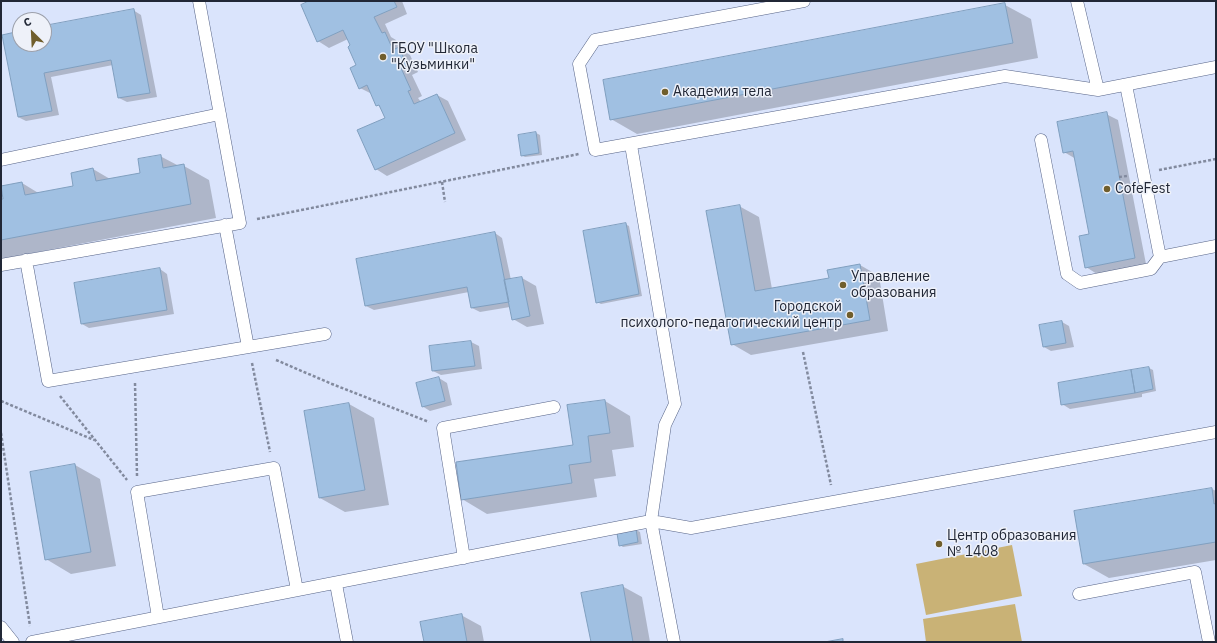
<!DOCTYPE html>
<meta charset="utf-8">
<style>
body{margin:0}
#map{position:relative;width:1217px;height:643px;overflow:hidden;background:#dae4fc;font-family:"IBM Plex Sans",sans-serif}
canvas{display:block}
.frame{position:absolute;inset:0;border:2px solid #212736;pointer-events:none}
.north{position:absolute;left:12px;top:12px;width:40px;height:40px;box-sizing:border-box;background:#eef1f9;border:1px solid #9ca0ab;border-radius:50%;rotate:336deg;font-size:11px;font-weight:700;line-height:16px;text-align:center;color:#212736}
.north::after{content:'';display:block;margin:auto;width:14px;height:18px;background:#705e2c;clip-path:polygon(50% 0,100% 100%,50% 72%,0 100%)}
</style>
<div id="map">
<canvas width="1217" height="643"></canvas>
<div class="frame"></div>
<div class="north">С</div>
</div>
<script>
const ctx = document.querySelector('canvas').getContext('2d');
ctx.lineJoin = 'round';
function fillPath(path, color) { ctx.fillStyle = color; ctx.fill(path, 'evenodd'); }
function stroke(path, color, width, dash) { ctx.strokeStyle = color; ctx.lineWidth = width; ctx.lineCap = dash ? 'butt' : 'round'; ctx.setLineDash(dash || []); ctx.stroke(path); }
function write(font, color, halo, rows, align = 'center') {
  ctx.font = font + ' "IBM Plex Sans",sans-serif'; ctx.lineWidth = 3; ctx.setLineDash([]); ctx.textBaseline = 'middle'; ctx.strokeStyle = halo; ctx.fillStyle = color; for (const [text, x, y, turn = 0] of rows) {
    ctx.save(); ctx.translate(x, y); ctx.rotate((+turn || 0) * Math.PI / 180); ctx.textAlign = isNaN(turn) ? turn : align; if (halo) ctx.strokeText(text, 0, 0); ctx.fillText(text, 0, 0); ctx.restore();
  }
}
const green = new Path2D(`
 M1012 545 1022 596 926 615 916 564Z
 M1015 604 1022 642H926L923 619Z`);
const shadow = new Path2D(`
 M312 1H402L407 14 385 24 391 37 396 40 400 49 410 55 418 72 412 75 422 96 418 98 421 102 437 95 448 101 466 140 387 176 376 169 386 118 372 94 360 88 357 65 348 39 329 48 318 41Z
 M1005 5 1031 19 1038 58 637 134 611 119Z
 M133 10 141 15 157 97 127 102 119 98 113 65 51 77 59 115 26 121 18 117 20 32V44H44V27Z
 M1106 114 1118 120 1146 264 1097 274 1086 267 1090 235 1076 159 1064 152Z
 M536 133 540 135 542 155 525 157 521 155Z
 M160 156 179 166H184L209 180 216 218 1 259V200L22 183 40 194 74 187 93 169 110 179 141 173Z
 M739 206 759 217 772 289 830 279 860 265 879 276 888 331 751 355 732 344Z
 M625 224 629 226 642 296 601 304 597 302Z
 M495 233 502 238 511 280 522 278 536 286 544 324 527 327 513 319 510 307 480 312 472 308 469 292 374 310 366 306Z
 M160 269 167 274 174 314 89 328 82 324Z
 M1062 322 1069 326 1074 347 1051 351 1044 347Z
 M471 342 479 346 482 369 441 375 433 371Z
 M1149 368 1153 370 1156 391 1142 394V397L1070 409 1062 404 1059 383Z
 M439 378 447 383 452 405 430 411 422 406Z
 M605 401 630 416 634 447 612 450 616 476 594 479 597 497 487 514 462 499 574 446Z
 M349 404 374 418 389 505 345 512 320 498Z
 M75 465 100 479 116 566 71 574 46 559 31 473Z
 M1212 489 1216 491V560L1109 578 1084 564Z
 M636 530 640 532 642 544 623 547 620 545Z
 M622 586 642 597 650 642H592Z
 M461 615 481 626 484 642H425Z`);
const building = new Path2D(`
 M309 1H394L397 7 374 17 382 33 385 32 393 50 399 47 407 66 401 68 411 90 408 91 414 104 437 94 455 133 375 170 357 130 385 118 379 105 376 106 367 85 359 89 350 68 356 65 348 47 350 45 343 30 317 42 301 5Z
 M1005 3 1013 43 610 120 603 80Z
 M134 9 150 93 118 98 111 60 44 73 52 111 18 117 2 35 20 31V44H44V26Z
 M1107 112 1135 258 1085 268 1079 236 1089 234 1073 151 1063 153 1057 122Z
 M536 132 539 153 521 156 518 135Z
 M161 155 163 168 184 164 191 204 1 240V199H3L1 186 22 182 25 195 73 186 71 173 93 168 96 181 140 173 138 159Z
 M740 205 755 291 829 278 827 270 860 264 870 320 731 345 706 211Z
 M626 223 639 294 596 303 583 231Z
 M495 232 509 302 471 308 467 287 365 306 356 259Z
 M160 268 167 310 81 324 74 283Z
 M522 277 530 316 512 320 504 280Z
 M1062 321 1066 343 1043 347 1039 325Z
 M471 341 475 366 432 371 429 346Z
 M1149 367 1153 389 1135 393 1131 370Z
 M1131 370 1135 393 1061 405 1058 383Z
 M439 377 445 401 422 407 416 383Z
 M605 400 610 433 588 436 591 462 569 465 572 483 461 500 456 462 573 445 567 405Z
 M349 403 365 490 319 498 304 411Z
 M75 464 91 552 45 560 30 472Z
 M1212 488 1214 504 1216 503V542L1083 564 1074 511Z
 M636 529 638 542 619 546 617 533Z
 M623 585 633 642H591L581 593Z
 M462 614 467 642H424L420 622Z
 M843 639V642H825Z`);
const path = new Path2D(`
 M1159 170 1216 159
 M1119 177 1127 176
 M442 182 445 202
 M257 219 579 154
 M803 352 831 485
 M276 360 332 384 429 422
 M252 363 270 452
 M135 383 137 476
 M60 396 127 480
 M1 401 94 440
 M1 433 30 626`);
const service = new Path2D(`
 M804 1 595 40 579 64 595 150 1005 76 1098 90 1216 67
 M1077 1 1098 90
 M1041 140 1067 274 1080 283 1151 269 1160 257 1126 85
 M631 145 675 404 665 425 651 521 674 642
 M1 160 220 114
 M225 225 248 347
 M1160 257 1216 246
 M26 260 48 381 325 334
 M1 265 240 223 199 1
 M464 558 443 428 554 407
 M336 584 347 642
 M1079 594 1195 572 1209 642
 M158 617 137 492 274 468 297 590
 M1 627 13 642
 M32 642 651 521 691 528 1216 432`);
const markers = [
 [383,57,4,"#705e2c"],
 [665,92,4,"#705e2c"],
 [1107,189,4,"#705e2c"],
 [843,285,4,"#705e2c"],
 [850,315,4,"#705e2c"],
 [939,544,4,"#705e2c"]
];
const poiNames = [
 ["ГБОУ \"Школа",391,49],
 ["\"Кузьминки\"",391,65],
 ["Академия тела",673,92],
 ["CofeFest",1115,189],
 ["Управление",851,277],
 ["образования",851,293],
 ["Городской",842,307,"right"],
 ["психолого-педагогический центр",842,323,"right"],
 ["Центр образования",947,536],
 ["№ 1408",947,552]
];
fillPath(green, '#c9b276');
fillPath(shadow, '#0003');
fillPath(building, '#a0c0e2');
stroke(building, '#809fbf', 1);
stroke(service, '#576487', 13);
stroke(path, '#828a9e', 2.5, [3, 2]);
stroke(service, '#fff', 12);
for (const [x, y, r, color] of markers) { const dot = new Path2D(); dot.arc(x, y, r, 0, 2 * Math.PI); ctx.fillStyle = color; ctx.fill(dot); stroke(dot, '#eef1f9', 1.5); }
write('14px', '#212736', '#eef1f9', poiNames, 'left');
</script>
